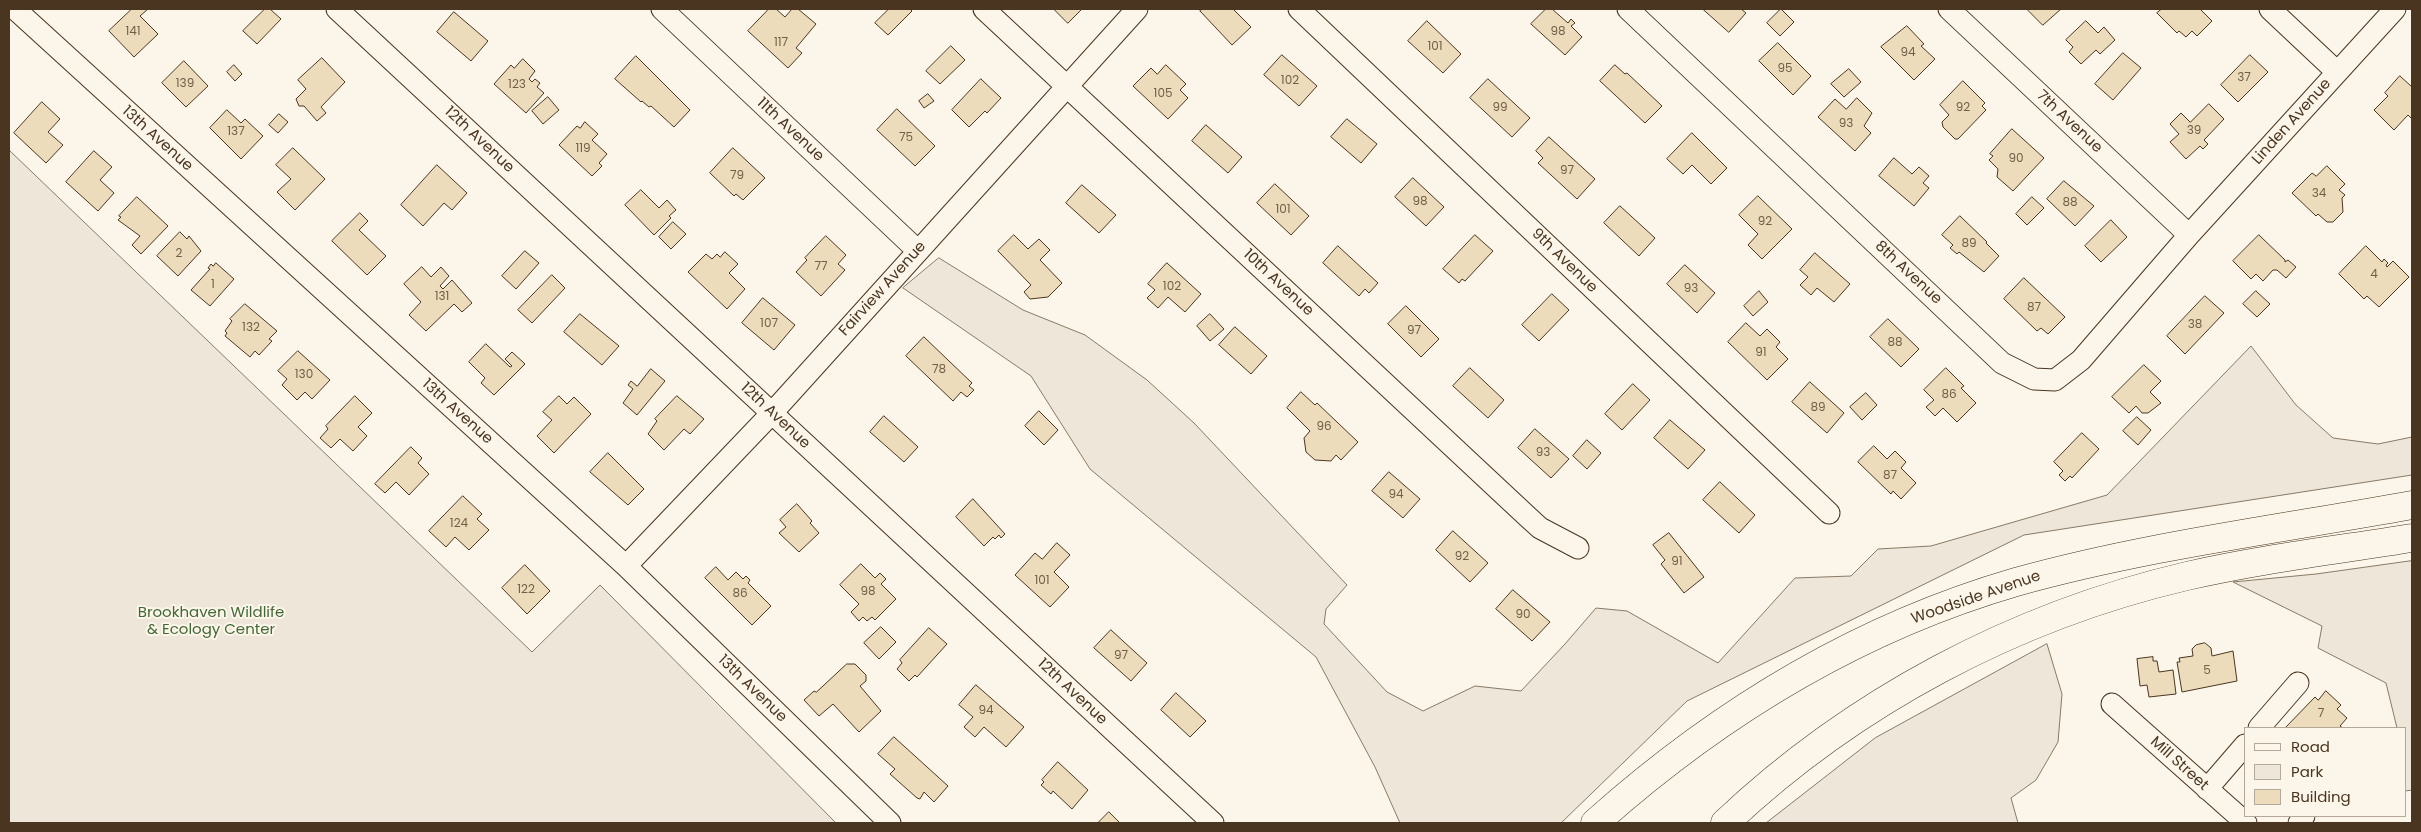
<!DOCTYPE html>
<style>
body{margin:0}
#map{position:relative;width:2421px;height:832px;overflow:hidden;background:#fbf6e9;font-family:Poppins,sans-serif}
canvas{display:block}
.frame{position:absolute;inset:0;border:10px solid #4a3520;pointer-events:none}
.legend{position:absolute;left:2244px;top:727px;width:162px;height:90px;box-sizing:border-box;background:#fbf6e9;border:1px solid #b4a999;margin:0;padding:6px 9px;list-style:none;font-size:15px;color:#4a3520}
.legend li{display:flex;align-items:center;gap:10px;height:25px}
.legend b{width:25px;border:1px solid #b4a999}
</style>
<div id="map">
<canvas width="2421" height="832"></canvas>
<div class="frame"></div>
<ul class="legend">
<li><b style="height:6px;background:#fbf6e9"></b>Road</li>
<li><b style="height:14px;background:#ede6d9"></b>Park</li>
<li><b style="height:14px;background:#ecdcbc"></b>Building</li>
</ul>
</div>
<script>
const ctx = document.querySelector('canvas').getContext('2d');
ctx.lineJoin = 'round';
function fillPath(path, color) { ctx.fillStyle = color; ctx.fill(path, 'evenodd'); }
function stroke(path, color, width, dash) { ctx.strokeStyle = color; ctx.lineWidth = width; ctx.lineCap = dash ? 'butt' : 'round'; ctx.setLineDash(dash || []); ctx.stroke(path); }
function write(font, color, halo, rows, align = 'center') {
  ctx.font = font + ' Poppins,sans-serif'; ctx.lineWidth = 4; ctx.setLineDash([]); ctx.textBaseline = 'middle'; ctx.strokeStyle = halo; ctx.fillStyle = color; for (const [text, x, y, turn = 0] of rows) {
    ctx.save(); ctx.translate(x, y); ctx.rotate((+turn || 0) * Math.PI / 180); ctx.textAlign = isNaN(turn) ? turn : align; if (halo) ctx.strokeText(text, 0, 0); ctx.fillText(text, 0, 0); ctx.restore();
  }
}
const green = new Path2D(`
 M9 150 532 652 600 585 836 823H9Z
 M939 258 1023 310 1085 335 1147 380 1194 423 1347 585 1326 609 1324 624 1387 692 1423 711 1475 686 1521 691 1565 644 1596 608 1627 611 1718 663 1795 578 1851 576 1878 549 1931 546 2107 495 2251 346 2296 405 2333 438 2378 444 2412 437V475L2024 535 1687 701 1561 823H1400L1375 767 1316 657 1090 469 1031 376 903 288Z
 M2412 561V790L2405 791V728H2397L2386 683 2318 648 2322 626 2233 582 2316 574Z
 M2047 644 2062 694 2058 742 2036 780 2011 798 2018 823H1766L1875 738Z`);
const building = new Path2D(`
 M132 9H148L140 16 158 34 134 57 109 31Z
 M265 9H270L281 19 257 44 243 31Z
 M769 9H776L785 17 792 9H798L816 24 796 48 802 53 788 68 748 31Z
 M889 9H910L912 11 888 35 875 23Z
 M1054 9H1082L1068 23Z
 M1203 9H1233L1251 27 1232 45 1200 11Z
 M1546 9H1552L1568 23 1571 19 1575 23 1571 26 1582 37 1565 55 1531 24Z
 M1703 9H1741L1746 13 1729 32Z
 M1781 9 1794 22 1780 36 1767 23Z
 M2027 9H2061L2043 25Z
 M2162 9H2200L2212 21 2197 36 2192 31 2186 37 2179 31 2177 33 2157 13Z
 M454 12 488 41 471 61 437 32Z
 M1427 21 1461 54 1443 73 1408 41Z
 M2086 21 2098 33 2104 27 2115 40 2100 54 2096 50 2081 64 2069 52 2073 47 2066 40Z
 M1907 26 1924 44 1921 46 1935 59 1914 80 1881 47Z
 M1778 43 1811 76 1793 95 1759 61Z
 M951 46 965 60 940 84 926 71Z
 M2123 53 2141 68 2113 100 2095 84Z
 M1282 55 1317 86 1299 106 1264 75Z
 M2250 55 2268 72 2238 102 2221 85Z
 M636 56 690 110 674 127 651 106 649 107 642 101 641 102 615 79Z
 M322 58 345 82 321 107 326 113 317 121 304 106H299L296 99 306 89 298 80Z
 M523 59 535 71 529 79 532 82 535 79 540 83 537 87 544 93 526 113 494 84 511 65 514 68Z
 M184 61 208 86 186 107 162 83Z
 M234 65 242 74 235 81 227 72Z
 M1166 65 1186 84 1180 90 1188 98 1168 119 1133 86 1151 68 1157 74Z
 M1615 65 1625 74 1627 73 1662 106 1645 123 1600 81Z
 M1849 69 1861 82 1844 97 1831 84Z
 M2400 76 2412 87V119L2408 115 2394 130 2374 110 2388 96 2385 93Z
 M981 79 1001 98 987 113 985 111 969 127 952 110Z
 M1488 79 1530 118 1512 137 1470 98Z
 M1963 81 1985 103 1982 106 1986 110 1958 139H1955L1943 127 1942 122 1949 115 1940 105Z
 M928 94 934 101 924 108 919 101Z
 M548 97 559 110 543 124 532 111Z
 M1857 98 1872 113 1864 126 1871 133 1855 151 1818 117 1835 99 1846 109Z
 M42 102 60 119 48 132 63 145 46 163 14 133Z
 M2209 104 2224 119 2204 140 2208 144 2203 149 2200 146 2186 159 2170 142 2179 134 2170 124 2181 113 2190 122Z
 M897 109 935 146 915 166 877 130Z
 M227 110 241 123 245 119 263 136 241 159 210 128Z
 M279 114 288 122 278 133 269 125Z
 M1347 119 1377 144 1361 163 1331 137Z
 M585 122 598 134 592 140 607 154 599 163 602 166 592 176 559 145 577 126 580 128Z
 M1206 125 1242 157 1228 173 1192 141Z
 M2012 129 2044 158 2013 191 1997 177 1998 169 1989 160 1993 156 1990 154Z
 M1692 133 1727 168 1711 184 1692 165 1683 174 1667 159Z
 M1549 137 1595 179 1577 199 1538 163 1543 158 1536 151Z
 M293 148 325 179 295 210 277 192 291 179 276 165Z
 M733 148 765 178 743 200 736 194 734 196 710 173Z
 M94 151 112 167 100 180 114 193 98 211 66 182Z
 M1894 158 1912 174 1919 167 1929 176 1923 183 1929 188 1914 206 1879 176Z
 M437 165 467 193 452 210 444 203 423 226 401 205Z
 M2327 166 2345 184 2339 190 2345 195 2342 198 2343 212 2333 222H2327L2318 214 2316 216 2292 193 2312 173 2316 176Z
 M1413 178 1444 207 1426 226 1395 197Z
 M2064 181 2094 206 2075 226 2047 199Z
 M1275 184 1309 216 1291 235 1257 203Z
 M1082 185 1116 215 1099 233 1066 203Z
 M641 190 659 208 667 200 676 210 669 216 671 218 654 235 625 205Z
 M1758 196 1792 229 1762 259 1748 245 1758 234 1739 215Z
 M137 197 168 226 141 254 132 245 140 236 118 220 121 217 119 216Z
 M2032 197 2044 208 2027 225 2016 214Z
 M1620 206 1655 238 1639 256 1604 223Z
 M360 213 368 221 359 230 386 256 367 275 332 241Z
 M1960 216 1987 242 1986 243 1999 256 1984 272 1959 252 1957 254 1950 248 1953 245 1942 235Z
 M2111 220 2127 237 2101 262 2085 246Z
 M673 222 686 234 671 249 659 237Z
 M180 232 187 239 189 236 201 251 178 276 157 256Z
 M1014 235 1028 249 1039 239 1050 250 1040 260 1062 283 1048 297 1030 299 1024 292 1031 285 998 251Z
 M1475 235 1493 251 1465 281 1462 279 1459 283 1443 269Z
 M2259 235 2285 260V262L2288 260 2296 267 2286 278 2277 270H2273L2263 281 2256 274 2251 279 2233 261Z
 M826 236 846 255 838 264 845 270 821 296 796 272 807 260 805 258Z
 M1338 246 1378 283 1369 293 1365 289 1359 296 1323 263Z
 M2366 246 2382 262 2384 259 2388 263 2386 265 2387 267 2393 261 2409 277 2379 307 2367 296 2364 299 2339 274Z
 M525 251 539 263 516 289 502 276Z
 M725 252 738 264 729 273 745 289 727 309 688 272 706 254 712 259 717 254 720 257Z
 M1815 253 1850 284 1834 302 1817 288 1811 295 1800 285 1808 277 1800 270Z
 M216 263 234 279 210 306 191 290 210 269 208 268 211 264 213 266Z
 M1167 263 1201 294 1185 312 1168 297 1158 308 1147 298 1155 290 1148 284Z
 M1685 265 1715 293 1697 313 1667 284Z
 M422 267 431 277 441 267 449 276 440 286 443 289 452 280 472 303 462 312 454 304 426 331 409 315 421 302 404 284Z
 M552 275 565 288 532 323 518 310Z
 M2024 278 2065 317 2048 334 2041 328 2037 331 2004 299Z
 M1759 291 1768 302 1753 316 1744 306Z
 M2256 291 2270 304 2257 317 2243 304Z
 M1552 294 1569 310 1539 341 1522 325Z
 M2205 296 2224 313 2185 354 2167 336Z
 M763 298 795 325 774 350 742 323Z
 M245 304 277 331 269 339 272 341 259 355 255 351 250 357 225 336 227 333 225 331 232 321 230 319Z
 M1406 306 1439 339 1421 357 1388 324Z
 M580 314 619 346 602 365 564 332Z
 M1210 314 1224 329 1210 341 1197 326Z
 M1888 319 1919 349 1901 367 1870 337Z
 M1746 323 1760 336 1767 329 1780 342 1776 347 1788 359 1767 380 1728 342Z
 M1235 327 1267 356 1251 374 1219 345Z
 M924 337 972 383 969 386 974 390 967 397 961 392 953 401 906 356Z
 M486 344 510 367 512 366 505 359 512 352 525 364 494 395 481 383 485 378 469 362Z
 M298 351 330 380 312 399 305 392 297 400 282 385 287 379 278 371Z
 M2144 365 2161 381 2150 392 2161 403 2148 413H2142L2136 406 2129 413 2112 397Z
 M1470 368 1504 400 1488 418 1453 386Z
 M1946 368 1964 386 1961 388 1976 403 1957 422 1943 408 1935 416 1926 407 1934 400 1924 390Z
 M651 369 665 381 637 415 623 403 633 389 628 385 631 381 637 386Z
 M1810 382 1844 413 1827 433 1792 402Z
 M1633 384 1650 400 1622 430 1605 414Z
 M1301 392 1315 405 1317 403 1358 442 1341 460 1336 455 1331 461 1315 460 1306 452 1304 438 1310 431 1287 408Z
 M1866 393 1877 405 1862 420 1850 407Z
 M355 396 372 413 358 427 367 436 353 451 340 439 331 448 320 438 328 429 326 426Z
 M559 396 567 404 574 397 591 414 554 453 537 436 552 420 543 412Z
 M677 396 704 419 690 434 684 429 664 450 648 434 657 421 655 419Z
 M1039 411 1058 430 1044 445 1025 426Z
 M884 416 918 447 904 462 870 432Z
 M2137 417 2151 430 2138 445 2123 431Z
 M1670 420 1705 450 1688 469 1654 438Z
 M1535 429 1569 459 1551 478 1518 448Z
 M2082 433 2099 449 2072 478 2070 476 2065 481 2059 475 2063 471 2054 462Z
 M1587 440 1601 453 1587 469 1573 456Z
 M1874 446 1887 459 1895 451 1906 462 1901 468 1916 483 1901 499 1893 491 1891 494 1858 462Z
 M411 447 422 458 418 463 429 474 409 495 396 482 385 493 375 484Z
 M608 453 644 489 628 505 590 472Z
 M1389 472 1420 499 1403 518 1372 491Z
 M1720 482 1755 515 1739 533 1703 500Z
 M463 496 482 514 477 519 489 530 469 550 455 537 446 547 429 531Z
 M973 499 1005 534 1001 538 999 535 995 539 993 537 984 546 956 517Z
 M797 504 812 521 810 523 819 533 799 552 779 533 786 527 780 520Z
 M1453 531 1488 563 1470 582 1436 550Z
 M1669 533 1704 577 1684 593 1661 564 1665 560 1653 545Z
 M1057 543 1070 555 1054 572 1069 587 1050 607 1015 575 1035 553 1042 559Z
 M861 564 875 578 880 573 886 579 881 584 896 599 875 620 872 617 867 621 863 617 859 621 851 612 859 604 840 585Z
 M525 565 550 591 527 614 502 588Z
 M716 567 728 580 736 572 743 579 746 576 750 580 748 583 771 606 752 625 705 578Z
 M1513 590 1550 622 1532 641 1496 609Z
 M881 627 896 642 879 659 864 643Z
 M929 628 947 644 917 677 915 675 909 681 897 669 902 663 900 660Z
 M1111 630 1147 663 1131 681 1094 648Z
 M2205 643 2211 648 2212 656 2233 651 2237 681 2182 692 2177 662H2180L2179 658 2193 656 2192 649 2196 645Z
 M2153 657V661H2157L2159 672 2173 670 2176 694 2149 697 2147 685 2140 686 2137 659Z
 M847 664H855L866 675V681L860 686 881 711 859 732 833 704 819 716 804 700 814 691 816 692Z
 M976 685 1024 727 1006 747 984 727 975 737 964 727 973 717 959 705Z
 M2326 691 2341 705 2337 709 2347 718 2340 726 2343 728H2285L2315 697 2318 700Z
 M1176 693 1206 721 1190 737 1161 710Z
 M894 737 948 786 934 802 924 792 920 799 917 798 890 774 895 769 878 754Z
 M1058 762 1088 790 1072 809 1053 791 1051 794 1041 785 1044 782 1042 780Z
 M1109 812 1120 823H1098Z`);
const minor = new Path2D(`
 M15 9 626 566 890 823
 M337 9 1213 823
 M662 9 918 251
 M984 9 1529 518 1540 528 1578 548
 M1299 9 1829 513
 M1628 9 2002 363 2034 379 2055 380 2081 360 2189 235 2395 9
 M1949 9 2189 235
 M2270 9 2337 72
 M626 566 772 413 1137 9
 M2112 704 2246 823
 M2259 728 2298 683
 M2207 789 2245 745
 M2299 823 2304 816`);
const major = new Path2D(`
 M1595 823C1717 714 1858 628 2016 582 2145 546 2280 529 2412 505
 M1725 823C1853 702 2015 616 2187 576 2261 559 2337 550 2412 538`);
const numberNames = [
 ["141",133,32],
 ["98",1558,32],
 ["117",781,43],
 ["101",1435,47],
 ["94",1908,53],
 ["95",1785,69],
 ["37",2244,78],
 ["102",1290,81],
 ["139",185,84],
 ["123",517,85],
 ["105",1163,94],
 ["99",1500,108],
 ["92",1963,108],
 ["93",1846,124],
 ["39",2194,131],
 ["137",236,132],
 ["75",906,138],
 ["119",583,149],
 ["90",2016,159],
 ["97",1567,171],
 ["79",737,176],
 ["34",2319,194],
 ["98",1420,202],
 ["88",2070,203],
 ["101",1283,210],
 ["92",1765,222],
 ["89",1969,244],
 ["2",179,254],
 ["77",821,267],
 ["4",2374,275],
 ["1",213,285],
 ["102",1172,287],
 ["93",1691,289],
 ["131",442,297],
 ["87",2034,308],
 ["107",769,324],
 ["38",2195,325],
 ["132",251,328],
 ["97",1414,331],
 ["88",1895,343],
 ["91",1761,353],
 ["78",939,370],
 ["130",304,375],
 ["86",1949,395],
 ["89",1818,408],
 ["96",1324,427],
 ["93",1543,453],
 ["87",1890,476],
 ["94",1396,495],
 ["124",459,524],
 ["92",1462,557],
 ["91",1677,562],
 ["101",1042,581],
 ["122",526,590],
 ["98",868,592],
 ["86",740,594],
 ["90",1523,615],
 ["97",1121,656],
 ["5",2207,671],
 ["94",986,711],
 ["7",2321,714]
];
const streetNames = [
 ["7th Avenue",2069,122,43],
 ["Linden Avenue",2292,122,-48],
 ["11th Avenue",790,130,43],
 ["13th Avenue",157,139,42],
 ["12th Avenue",479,140,43],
 ["9th Avenue",1564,261,44],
 ["8th Avenue",1908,273,43],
 ["10th Avenue",1278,283,43],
 ["Fairview Avenue",883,289,-48],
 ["13th Avenue",457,412,42],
 ["12th Avenue",775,416,43],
 ["Woodside Avenue",1976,598,-19],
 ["13th Avenue",752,689,44],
 ["12th Avenue",1072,692,43],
 ["Mill Street",2179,764,42]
];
const parkNames = [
 ["Brookhaven Wildlife",211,613],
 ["& Ecology Center",211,630]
];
fillPath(green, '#ede6d9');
stroke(green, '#887966', 1);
fillPath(building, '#ecdcbc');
stroke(building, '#4a3520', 1);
stroke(minor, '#4a3520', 23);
stroke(major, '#4a3520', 29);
stroke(minor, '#fbf6e9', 21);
stroke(major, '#fbf6e9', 28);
write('12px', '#725f47', null, numberNames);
write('15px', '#4a3520', '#fbf6e9', streetNames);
write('15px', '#436837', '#fbf6e9', parkNames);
</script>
